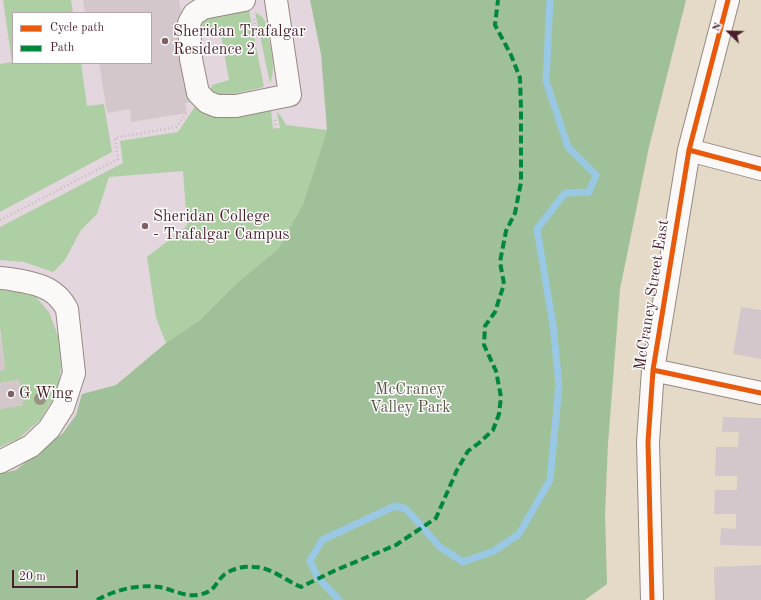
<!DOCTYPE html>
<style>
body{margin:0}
#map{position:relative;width:761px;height:600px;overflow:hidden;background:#e5d9c8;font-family:"Old Standard TT",serif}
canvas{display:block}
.legend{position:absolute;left:12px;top:12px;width:140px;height:52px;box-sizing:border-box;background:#fff;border:1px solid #b7a5aa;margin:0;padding:5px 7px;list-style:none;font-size:12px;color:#4a1f2b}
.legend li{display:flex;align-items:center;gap:8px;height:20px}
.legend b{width:20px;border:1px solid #b7a5aa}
.north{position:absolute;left:709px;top:12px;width:40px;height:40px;-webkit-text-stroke:3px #fff;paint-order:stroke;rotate:293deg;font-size:11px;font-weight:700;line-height:16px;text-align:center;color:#4a1f2b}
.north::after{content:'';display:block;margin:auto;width:14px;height:18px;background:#4a1f2b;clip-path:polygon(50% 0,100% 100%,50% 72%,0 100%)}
.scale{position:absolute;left:12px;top:570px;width:66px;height:18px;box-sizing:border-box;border:2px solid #4a1f2b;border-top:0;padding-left:5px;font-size:12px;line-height:14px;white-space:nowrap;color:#4a1f2b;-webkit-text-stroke:3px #fff;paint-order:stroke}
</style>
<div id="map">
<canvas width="761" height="600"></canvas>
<ul class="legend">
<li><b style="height:5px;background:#e8590c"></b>Cycle path</li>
<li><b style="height:5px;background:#00873e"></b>Path</li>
</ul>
<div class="north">N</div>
<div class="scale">20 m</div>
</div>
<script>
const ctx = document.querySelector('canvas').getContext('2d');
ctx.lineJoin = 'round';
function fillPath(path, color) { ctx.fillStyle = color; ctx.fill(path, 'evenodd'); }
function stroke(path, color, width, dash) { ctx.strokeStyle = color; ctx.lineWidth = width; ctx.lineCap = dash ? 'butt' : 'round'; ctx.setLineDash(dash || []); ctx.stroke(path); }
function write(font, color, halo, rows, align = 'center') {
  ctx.font = font + ' "Old Standard TT",serif'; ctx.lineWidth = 3; ctx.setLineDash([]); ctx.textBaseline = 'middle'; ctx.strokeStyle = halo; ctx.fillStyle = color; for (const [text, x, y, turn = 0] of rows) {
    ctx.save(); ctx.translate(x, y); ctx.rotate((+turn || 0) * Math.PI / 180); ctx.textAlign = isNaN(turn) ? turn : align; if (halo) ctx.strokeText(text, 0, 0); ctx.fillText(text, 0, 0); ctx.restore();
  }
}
const built = new Path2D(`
 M0 0H310L321 54 327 130 200 320 166 343 116 385 82 394 76 415 63 433 16 470 0 474ZM13 13H151V63H13Z`);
const green = new Path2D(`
 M3 0H71L73 13H13V63H81L87 106 104 104 112 152 0 212V64L12 62Z
 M249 10 264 87 223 96 213 93 210 90 212 85 229 80 220 29 203 31 201 28C204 11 235 11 249 10Z
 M255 12 261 16 265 21C268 40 278 66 270 83Z
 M196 105 271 110 273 129 280 128 277 112 281 116 286 125 327 130 303 204 278 249 237 283 200 320 166 343 156 318 147 257 187 226 183 171 109 177 97 214 81 230 65 260 53 272 24 262 0 260V227L123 163 120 141 178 132Z
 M0 290 16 291 34 295 49 312 60 341 61 366 59 383 53 399 40 420 18 439 0 447V409L23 405 19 380 0 383V371L5 369 0 328Z`);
const forest = new Path2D(`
 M310 0H686L649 147 620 289 608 444 605 514 607 584 585 600H0V474L16 470 63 433 76 415 82 394 116 385 166 343 200 320 237 283 278 249 303 204 327 130 321 54Z`);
const stream = new Path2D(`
 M339 600 318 578 310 561 322 540 395 506 406 509 440 547 463 562 494 551 519 534 550 480 559 385 553 325 537 229 565 193 589 192 596 175 568 147 546 81 550 0`);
const building = new Path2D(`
 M83 0H179L182 17 177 18 189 103H185L187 113 131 122 130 109 107 113 99 63H151V13H85Z
 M741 307 761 310V359L733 354Z
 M0 335 5 370 0 371Z
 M19 380 23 405 0 409V383Z
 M723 417 761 418V546L720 545 721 528 736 529V514H714L715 490H737V476H715L716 447H738L739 432H722Z
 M761 565V600H715L714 567Z`);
const path = new Path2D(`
 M254 19 256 32
 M275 120 276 130
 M0 220 118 159 115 138 176 127 188 112`);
const minor = new Path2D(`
 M244 0 203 8 194 14 189 23 191 59 198 93 207 102 217 106H236L290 95 276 0
 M689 150 761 169
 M0 278C7 278 14 280 22 281 42 285 57 290 67 309L74 373 63 407 49 429 31 446 0 462
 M653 370 761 393
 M652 600 648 442 653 370 689 150 728 0`);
const quiet = new Path2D(`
 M97 600C115 590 138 584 159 587 171 589 185 597 197 595 217 592 214 583 225 574 234 568 244 566 254 567 271 567 286 581 301 587L336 570 396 545 436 518 457 470 468 451 479 443 493 430 499 414 501 397 496 371 484 345 485 326 495 312 504 284 500 262 506 231 515 213 521 182V109L520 78 511 55 495 25 498 0`);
const cycleway = new Path2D(`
 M689 150 761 169
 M653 370 761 393
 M652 600 648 442 653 370 689 150 728 0`);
const trees = [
 [40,399]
];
const markers = [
 [165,41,4,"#806062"],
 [145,226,4,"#806062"],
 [11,394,4,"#806062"]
];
const poiNames = [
 ["Sheridan Trafalgar",173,32],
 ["Residence 2",173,50],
 ["Sheridan College",153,217],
 ["- Trafalgar Campus",153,235],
 ["G Wing",19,394]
];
const streetNames = [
 ["McCraney Street East",652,295,-81]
];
const parkNames = [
 ["McCraney",410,390],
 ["Valley Park",410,408]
];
fillPath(built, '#e4d6df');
fillPath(green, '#adcfa3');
fillPath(forest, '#a0c099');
stroke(stream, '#99c8e5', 7);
fillPath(building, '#d3c7cc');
stroke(minor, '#968983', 24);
stroke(path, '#c2bbba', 2.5, [1, 3]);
stroke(minor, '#fbf9f7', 22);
stroke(quiet, '#00873e', 4, [8, 4]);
stroke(cycleway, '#e8590c', 5);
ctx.fillStyle = '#9a9383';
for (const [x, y] of trees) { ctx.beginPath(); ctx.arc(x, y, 6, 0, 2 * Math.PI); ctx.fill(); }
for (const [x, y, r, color] of markers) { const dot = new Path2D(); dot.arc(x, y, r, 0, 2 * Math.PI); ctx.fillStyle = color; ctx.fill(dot); stroke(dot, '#fff', 1.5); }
write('16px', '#4a1f2b', '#fff', poiNames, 'left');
write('16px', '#4a1f2b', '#fff', streetNames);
write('16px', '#5d5a4a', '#fff', parkNames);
</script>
